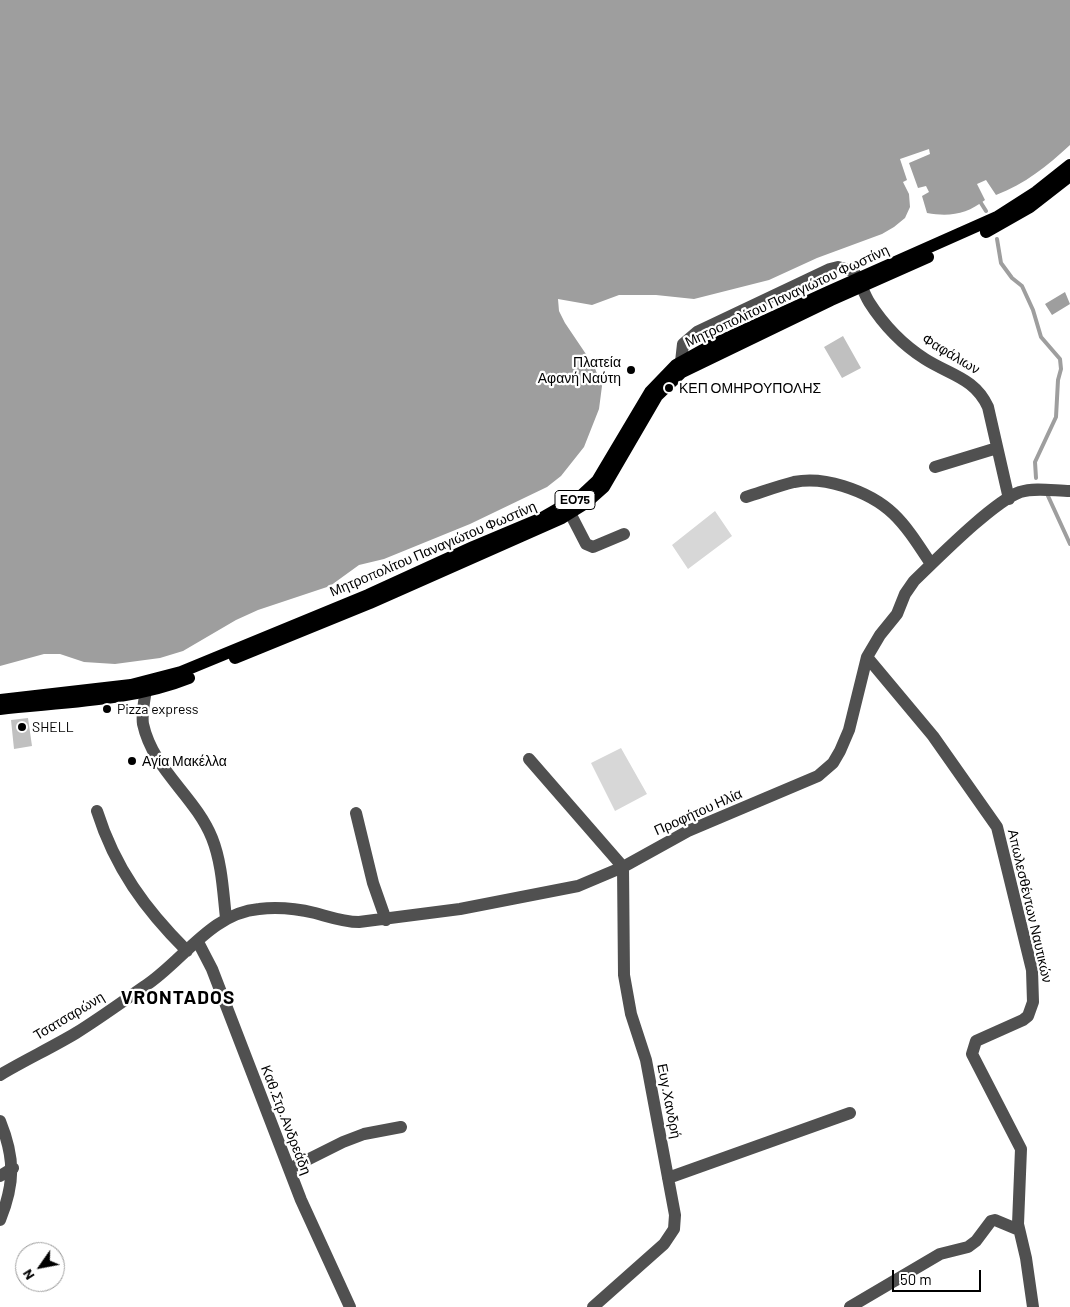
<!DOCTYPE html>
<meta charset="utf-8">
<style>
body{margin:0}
#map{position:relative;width:1070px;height:1307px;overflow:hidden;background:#fff;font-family:Barlow,sans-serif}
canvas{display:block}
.north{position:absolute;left:15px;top:1242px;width:50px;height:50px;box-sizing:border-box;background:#fff;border:1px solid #999;border-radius:50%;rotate:237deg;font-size:14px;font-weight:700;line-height:20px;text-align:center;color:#000}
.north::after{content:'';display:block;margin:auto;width:18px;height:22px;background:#000;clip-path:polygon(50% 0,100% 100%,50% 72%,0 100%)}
.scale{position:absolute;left:892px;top:1270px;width:89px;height:22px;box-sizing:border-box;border:2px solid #000;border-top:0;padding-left:6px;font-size:15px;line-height:18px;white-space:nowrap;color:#000;-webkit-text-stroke:4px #fff;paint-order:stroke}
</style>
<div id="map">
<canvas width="1070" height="1307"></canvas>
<div class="north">N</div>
<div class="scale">50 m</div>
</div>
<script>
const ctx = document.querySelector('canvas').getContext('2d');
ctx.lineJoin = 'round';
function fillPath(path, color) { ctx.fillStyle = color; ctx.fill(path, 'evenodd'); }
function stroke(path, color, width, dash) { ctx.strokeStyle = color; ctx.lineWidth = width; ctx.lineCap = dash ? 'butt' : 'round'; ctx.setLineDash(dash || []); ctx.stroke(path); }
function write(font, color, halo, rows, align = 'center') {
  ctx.font = font + ' Barlow,sans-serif'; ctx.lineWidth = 4.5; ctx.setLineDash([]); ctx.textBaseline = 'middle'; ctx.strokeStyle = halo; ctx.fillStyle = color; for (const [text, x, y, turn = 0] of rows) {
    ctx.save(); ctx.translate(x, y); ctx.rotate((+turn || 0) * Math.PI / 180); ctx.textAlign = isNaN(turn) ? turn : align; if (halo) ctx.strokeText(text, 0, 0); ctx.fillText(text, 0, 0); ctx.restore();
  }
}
const green = new Path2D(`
 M715 511 732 536 688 569 672 545Z
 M621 748 647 794 615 811 591 763Z`);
const water = new Path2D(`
 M0 0H1070V145C1047 166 1025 184 996 195L986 180 977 184 985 200C967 214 950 217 927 213L922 196 929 192 926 186 918 188 909 163 930 154 929 149 900 159 907 180 903 182 909 194 910 207 905 218 894 227 882 234 817 258 769 280 694 299 656 295H619L592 305 558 299 559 311 565 323 594 366 602 386 599 409 584 447 561 476 547 487 470 524 384 559 359 565 330 586 258 610 236 620 183 651 160 658 115 664 84 662 60 654H44L0 666Z
 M1065 292 1070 304 1052 315 1045 304Z`);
const stream = new Path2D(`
 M981 203 986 211
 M997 239 1001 263 1012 278 1022 286 1033 310 1041 337 1060 359 1061 369 1058 380 1056 417 1035 462 1036 478
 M1048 496 1070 544`);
const building = new Path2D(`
 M843 336 861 368 842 378 824 347Z
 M28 718 32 746 14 749 11 720Z`);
const minor = new Path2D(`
 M681 362 683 344 697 332 830 269 838 267 853 271C860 280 863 292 869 302 883 324 903 345 925 359 950 375 975 378 988 407L1009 499
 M935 467 997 448
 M746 497C762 492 778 486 794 482 809 479 827 481 843 486 891 501 904 523 931 564
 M570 513 586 544 593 547 624 534
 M867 657 933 736 997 827 1032 970 1033 1002 1028 1016 1023 1020 976 1041 972 1054 1021 1149 1018 1224 1026 1258 1033 1307
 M147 682C146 694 141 712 143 724 153 770 195 796 212 838 222 863 223 892 226 918
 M529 759 623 867
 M97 811C115 868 145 909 187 951
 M356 813 373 883 386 920
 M198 942 212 969 301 1200 350 1307
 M0 1075C25 1060 51 1048 76 1033 100 1018 122 1002 145 986 183 961 211 913 259 909 276 907 298 909 315 913 330 917 344 922 359 922L460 909 578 886 623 867 688 831 818 776 833 763 840 751 849 730 867 657 880 635 897 614 905 594 914 581C937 559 993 502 1020 492 1035 487 1055 491 1070 491
 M0 1121C15 1158 15 1183 0 1220
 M289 1169 343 1142 364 1134 401 1127
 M0 1176 13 1168
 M668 1178 850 1113
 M593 1307 664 1244 674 1229 675 1215 646 1060 631 1014 624 975 623 867
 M850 1307 940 1254 968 1247 976 1241 991 1221 995 1220 1019 1230`);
const major = new Path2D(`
 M986 232 1030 207 1070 176
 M235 658 370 603 562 518 586 503 604 487 657 396 682 372 831 300 928 257
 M0 700 131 685 181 672 368 595 473 547 542 518 582 495 597 481 650 392 676 365 710 346 828 292 997 217 1036 192 1070 165
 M0 709C61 702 132 701 189 678`);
const markers = [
 [631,370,5,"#000"],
 [669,388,5,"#000"],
 [107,709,5,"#000"],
 [22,727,5,"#000"],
 [132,761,5,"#000"]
];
const shields = [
 [575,500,40]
];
const shieldNames = [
 ["ΕΟ75",575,500]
];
const streetNames = [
 ["Μητροπολίτου Παναγιώτου Φωστίνη",787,296,-25],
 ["Φαφάλιων",951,354,31],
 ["Μητροπολίτου Παναγιώτου Φωστίνη",433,549,-23],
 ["Προφήτου Ηλία",698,812,-24],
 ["Απωλεσθέντων Ναυτικών",1030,906,77],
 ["Τσατσαρώνη",69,1016,-31],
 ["Ευγ.Χανδρή",669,1101,79],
 ["Καθ.Στρ.Ανδρεάδη",286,1120,69]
];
const poiNames = [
 ["Πλατεία",621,362,"right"],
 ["Αφανή Ναύτη",621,378,"right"],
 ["ΚΕΠ ΟΜΗΡΟΥΠΟΛΗΣ",679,388],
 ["Pizza express",117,709],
 ["SHELL",32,727],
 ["Αγία Μακέλλα",142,761]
];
const districtNames = [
 ["VRONTADOS",178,998]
];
fillPath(green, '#d7d7d7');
fillPath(water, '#9e9e9e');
stroke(stream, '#9e9e9e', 4);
fillPath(building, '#c0c0c0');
stroke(minor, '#505050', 12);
stroke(major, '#000', 12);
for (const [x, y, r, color] of markers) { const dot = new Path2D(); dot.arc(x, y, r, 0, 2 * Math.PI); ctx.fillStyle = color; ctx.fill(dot); stroke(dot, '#fff', 2); }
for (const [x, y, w] of shields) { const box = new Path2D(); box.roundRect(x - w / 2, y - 9.5, w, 19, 4); ctx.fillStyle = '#fff'; ctx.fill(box); stroke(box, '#000', 1); }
write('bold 12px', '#000', null, shieldNames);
write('14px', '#000', '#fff', streetNames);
write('14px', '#000', '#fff', poiNames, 'left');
ctx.letterSpacing = '1px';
write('bold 19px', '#000', '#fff', districtNames);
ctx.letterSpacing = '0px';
</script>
